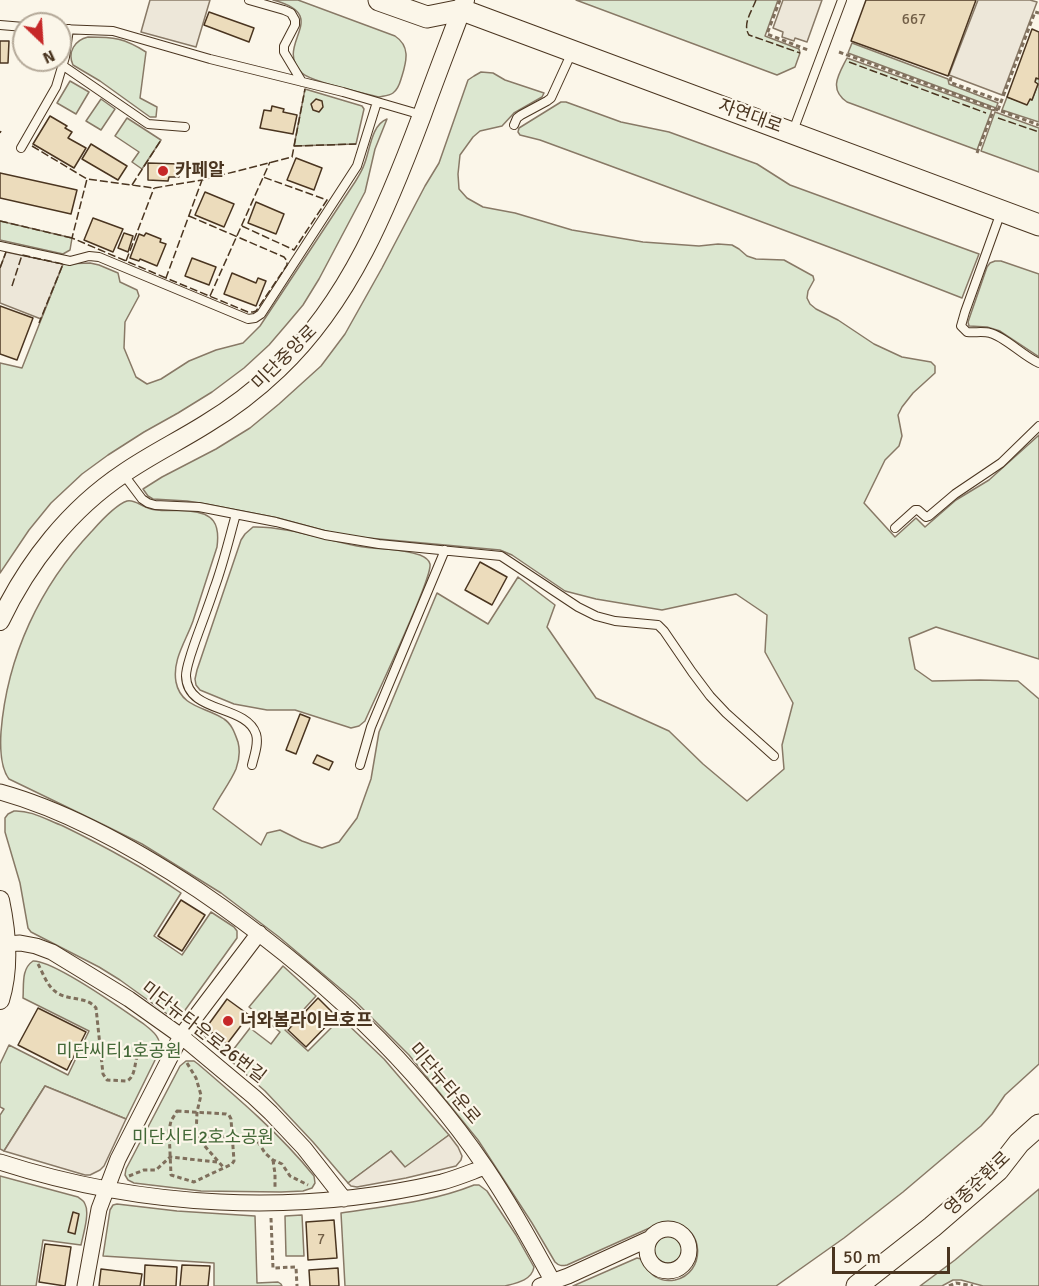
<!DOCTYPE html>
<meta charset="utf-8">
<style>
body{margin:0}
#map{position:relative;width:1039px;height:1286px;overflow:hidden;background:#fbf6e9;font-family:Signika,sans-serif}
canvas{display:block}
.north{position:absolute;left:12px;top:12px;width:60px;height:60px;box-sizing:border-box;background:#fbf6e9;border:2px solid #b4a999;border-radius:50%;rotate:155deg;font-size:16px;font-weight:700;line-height:24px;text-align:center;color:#4a3520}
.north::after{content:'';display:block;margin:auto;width:21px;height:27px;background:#c62828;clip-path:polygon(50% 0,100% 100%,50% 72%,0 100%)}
.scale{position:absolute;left:832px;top:1247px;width:118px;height:27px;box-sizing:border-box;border:3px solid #4a3520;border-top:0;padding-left:8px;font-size:18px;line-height:21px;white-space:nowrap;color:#4a3520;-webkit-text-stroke:4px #fbf6e9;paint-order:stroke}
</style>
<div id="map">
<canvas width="1039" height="1286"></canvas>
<div class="north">N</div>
<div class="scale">50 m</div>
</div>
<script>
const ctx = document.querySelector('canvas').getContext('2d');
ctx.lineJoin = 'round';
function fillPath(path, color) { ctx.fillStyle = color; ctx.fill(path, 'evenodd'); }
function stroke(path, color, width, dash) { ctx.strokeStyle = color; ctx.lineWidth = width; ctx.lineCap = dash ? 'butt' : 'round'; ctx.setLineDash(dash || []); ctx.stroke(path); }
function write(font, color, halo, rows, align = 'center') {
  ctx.font = font + ' Signika,"Noto Sans KR",sans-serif'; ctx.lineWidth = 4.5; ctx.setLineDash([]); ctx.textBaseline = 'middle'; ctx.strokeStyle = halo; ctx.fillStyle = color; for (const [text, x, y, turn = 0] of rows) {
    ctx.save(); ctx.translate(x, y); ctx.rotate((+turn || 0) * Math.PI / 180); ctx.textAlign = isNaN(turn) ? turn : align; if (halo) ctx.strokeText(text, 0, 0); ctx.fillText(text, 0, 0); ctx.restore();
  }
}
const green = new Path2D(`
 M273 0H298L395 36C410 46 407 60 402 76 400 82 399 89 393 93 389 96 383 96 379 97 363 93 311 82 302 73 272 44 334 16 273 0Z
 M576 0H778L765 36 799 49 800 53 795 67 777 75Z
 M88 37C114 37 124 38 146 52L140 98 157 107 156 117H150L100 81 73 65C67 52 75 40 88 37Z
 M852 43 948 79 949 84 998 103 996 108 848 53Z
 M847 58 992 110 977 150 847 102C828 89 839 74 847 58Z
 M481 72 493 73 505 80 544 93 542 97 514 113 502 126 480 131 473 137 460 155 458 174 459 189 467 198 483 207 515 213 572 230 643 242 699 246 718 244 732 245 739 249 747 256 756 259 784 260 813 276 814 280 808 291 807 298 810 304 816 309 838 320 874 344 902 357 931 362 935 366V373L913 393 902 407 898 415 902 436 899 446 885 460 864 503 895 537 916 518 925 527 956 500 989 480 1039 435V659L936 627 909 638 915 669 932 681 980 680 1018 681 1039 699V1064L1005 1095 992 1114 981 1126 903 1192 844 1238 776 1286H573L637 1258 641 1259C646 1266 649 1273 656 1277 662 1281 669 1281 675 1280 706 1273 705 1227 673 1223 666 1223 660 1224 654 1226L567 1265C562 1266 559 1266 555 1262L532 1223 478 1140 409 1055 355 1001 279 937 221 893 142 844 104 825 9 779C0 767 0 748 1 732 7 656 40 586 92 531 100 522 115 505 127 501 134 499 141 506 148 508 161 513 176 509 189 511 214 513 220 524 217 547 209 572 201 597 193 621 186 641 172 660 176 682 181 708 207 707 224 719 232 724 235 734 238 742 240 750 239 761 236 769 230 783 220 795 213 809L261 845 267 833 280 830 302 841 322 848 339 842 357 818 371 779 379 732 437 593 488 624 518 577 555 605 547 627 596 698 669 731 703 764 747 801 784 769 782 745 793 703 765 652 767 615 736 594 662 610 596 599 565 591 512 555 500 550 357 537 330 532 278 518 206 504 187 501 153 499 148 496 143 489 162 477 216 449 250 428 279 404 321 366 345 334 382 268 425 186 439 163 468 80 474 76Z
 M1036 78 1039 79V122L1002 110 1007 97 1027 104 1030 99 1032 100 1038 84 1035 82Z
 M70 81 89 92 76 114 57 103Z
 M305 89 362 106 364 109 356 144 294 146Z
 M101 99 115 109 101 130 86 121Z
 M561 102H566L621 122 669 132 757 164 790 185 979 254 962 298C822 243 681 192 540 140L520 135 518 132 519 128Z
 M995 112 1039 128V172L981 151Z
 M127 118 161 140 142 169 132 162 139 152 115 136Z
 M387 119 375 149 365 192 319 279 303 305 287 324 269 345 244 368 212 392 178 413 144 432 108 455 82 474 51 503 29 530 0 573V363L22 368 63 264 90 263 99 265 118 273 120 282 137 290 139 296 125 322 124 348 136 377 147 384 161 379 189 361 216 350 243 343 260 326 355 182C358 177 362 171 364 165 370 151 371 125 387 119Z
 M0 221 72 238 70 250 63 254 0 240Z
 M995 261H1001L1039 274V357L1000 331 987 327 969 326 968 322 987 267 990 263Z
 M253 527C285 526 325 540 357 546 378 550 400 548 420 555 425 557 429 560 430 564 433 578 374 700 365 721L359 726 351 728 295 710H267L234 704 200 690 196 685 195 679 197 670 241 540 245 534Z
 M14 811C31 810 47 820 63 826 104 846 143 867 181 893L154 936 182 955 211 912 234 927 237 931V938L183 1013 177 1017 170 1016 120 980 99 967 31 932 28 928 20 883 5 832V818L8 814Z
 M33 961C54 960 125 1011 145 1025 154 1032 161 1038 160 1050L126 1119 45 1086 4 1151 0 1149V1115L4 1109 0 1107V1064L9 1045 68 1075 89 1031 23 998C24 985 21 969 33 961Z
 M283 966 316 996 285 1030 308 1051 341 1018 384 1059 449 1135 405 1168 391 1151 348 1183 313 1142 265 1091 207 1040 204 1035 206 1029 233 1050 250 1028 271 1044 280 1032 249 1007Z
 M186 1061H194L198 1064C239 1099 280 1134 314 1176L315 1183 312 1188 303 1191 281 1192 201 1191 134 1183 128 1180 125 1175 126 1169 180 1066Z
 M0 1176 78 1197C81 1200 84 1200 85 1204 90 1213 83 1235 81 1245L43 1240 36 1286H0Z
 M474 1185H479L487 1191 516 1235 534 1267C532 1280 517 1283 505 1286H345L341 1213C386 1206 432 1202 474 1185Z
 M1039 1189V1286H983L961 1280H953L942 1286H920L955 1260Z
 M117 1204 177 1211 255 1216 257 1283 278 1282 281 1284 282 1286H214V1263L103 1256 110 1210 113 1205Z
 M302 1215 304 1256H286L285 1216Z
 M654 1249a14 14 0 1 1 28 0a14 14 0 1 1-28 0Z`);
const parking = new Path2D(`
 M150 0H210L196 47 141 32Z
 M783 0H822L807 42 795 38 794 41 782 37 783 32 773 28Z
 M978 0H1030L1037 2 1002 95 949 75Z
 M6 252 63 264 41 319 0 303V268Z
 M45 1086 126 1119 104 1166 100 1170 90 1175H85L4 1151Z
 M449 1135 458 1147 462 1156 461 1160 456 1166 406 1178 357 1187 351 1186 348 1183 391 1151 405 1167Z`);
const building = new Path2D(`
 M866 0H976L948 76 851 41Z
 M209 12 254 28 249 42 204 25Z
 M1032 29 1039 32V79L1036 78 1035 82 1038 84 1032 100 1030 99 1027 105 1007 97Z
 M0 41H9L8 63H0Z
 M316 99 322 101 323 107 319 112 313 110 311 104Z
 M272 106 284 109 283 112 297 115 293 134 260 128 264 110 271 111Z
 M50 116 67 126 65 128 72 132 68 138 86 148 74 168 33 144Z
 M91 144 127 166 118 180 82 159Z
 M296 158 322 168 314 190 287 180Z
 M148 163 179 164V177H169L168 181 148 180Z
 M0 173 77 190 71 214 0 198Z
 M205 192 234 204 224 227 195 215Z
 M256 202 284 214 276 234 248 223Z
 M93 218 123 229 113 252 84 240Z
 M124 233 133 236 128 252 118 248Z
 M146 233 161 239 160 242 166 244 157 266 140 259 139 261 130 258 139 234 144 236Z
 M192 258 216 267 209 285 185 276Z
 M232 273 256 283 258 278 266 281 256 306 224 294Z
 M0 306 33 318 17 360 0 354Z
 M480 562 507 577 492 605 465 590Z
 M300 714 310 718 296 754 286 750Z
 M317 755 333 762 329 770 313 763Z
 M181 900 205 915 182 951 158 936Z
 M318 998 336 1016 306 1047 288 1030Z
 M227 999 249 1015 227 1044 206 1028Z
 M38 1008 86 1032 67 1070 18 1045Z
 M73 1212 79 1214 75 1234 68 1232Z
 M334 1220 337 1258 308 1260 306 1222Z
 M45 1244 71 1247 65 1286 39 1282Z
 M145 1265 177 1267 176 1286H144Z
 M182 1265 210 1266 208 1286H180Z
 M338 1268 339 1286H310L309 1270Z
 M101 1269 142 1274 140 1286H99Z`);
const path = new Path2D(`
 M780 0 767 34 808 50
 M839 52 1039 125
 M951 77 950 82 952 83 1001 101
 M998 110 1035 12 1039 13
 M977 153 994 109
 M38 964C43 973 47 986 56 992 68 1001 87 996 96 1008L103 1074 107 1080 127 1081C136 1076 134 1063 138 1054L142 1052 158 1048
 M187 1063 196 1078 201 1095 197 1112 196 1136 224 1168
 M177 1111 226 1114 229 1115 231 1119 234 1161 232 1164 194 1182 171 1175 169 1130 171 1121Z
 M193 1136 255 1137 265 1153 273 1160 282 1164 290 1176 308 1185
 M273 1160 275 1174V1188
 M129 1176 144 1170H156L170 1157 217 1162
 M271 1218 273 1268 296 1267 297 1286
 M949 1286 956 1283 973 1286`);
const service = new Path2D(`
 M249 0 284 10 291 13 295 20V25L284 46V52L302 82
 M0 25 24 27
 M60 29 113 31 210 59 343 92 422 115
 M62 65 148 124 185 127
 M514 125 517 118 521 115 547 101 551 98 572 52
 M793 131 842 0
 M21 148 56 87 65 57 69 29
 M1001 212 965 312 961 326 967 332C974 333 983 331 990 333 1004 336 1023 356 1039 363
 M0 246 70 261 89 256 99 257 248 319 255 318 261 314 357 166 377 102
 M124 475 142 499 148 503 155 505 199 507 276 522 325 535 379 544 501 556 578 607 596 616 615 621 658 625 664 631 692 672 710 696 726 713 774 756
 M236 514C229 539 223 565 214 589 207 611 198 632 191 654 189 661 186 669 186 676 187 714 246 704 256 734 259 744 254 756 252 765
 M895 528 915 510H918L926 517 929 516 955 494 1001 463 1039 426
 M360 765 371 727 445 550`);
const minor = new Path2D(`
 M0 792C69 811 139 851 198 890 310 966 410 1056 486 1168 511 1205 532 1243 553 1282
 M6 944 20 943 36 946 52 952 129 999 181 1036 254 1097 271 1113 304 1148 344 1199
 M0 1162C142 1208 297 1216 442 1182 457 1178 471 1172 485 1167
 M647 1250a21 21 0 1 1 42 0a21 21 0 1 1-42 0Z
 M85 1286 99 1209 118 1159 181 1036 259 933
 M540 1286 568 1276 651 1238`);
const tertiary = new Path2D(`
 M0 621C28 562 70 509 124 473 150 455 179 441 206 424 231 409 256 390 278 369 350 301 388 206 422 115 436 76 451 38 465 0
 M0 900C7 933 10 968 0 1000`);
const secondary = new Path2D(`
 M379 0 427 17 462 10 1039 225
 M857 1286 932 1227 998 1170 1019 1143 1039 1125`);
const fence = new Path2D(`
 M756 0C752 11 742 24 749 35L800 53
 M849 62 986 113
 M998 118 1039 132
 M0 133 1 131
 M32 146 87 179
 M294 146 356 144
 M132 185 161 140
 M189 216 284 257 287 261V265L256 311 253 312H248L166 278 202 180 292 157 305 89
 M0 221 72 238
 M242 226 294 250 327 200 263 177
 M126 261 154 188
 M0 268 6 252
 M166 278 72 238 87 179 154 188 202 180
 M12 286 22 255 63 264 39 323
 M210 296 270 162`);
const markers = [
 [163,171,6,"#c62828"],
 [228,1021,6,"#c62828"]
];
const numberNames = [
 ["667",914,20],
 ["7",321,1240]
];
const streetNames = [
 ["자연대로",750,117,20],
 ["미단중앙로",285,358,-45],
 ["미단뉴타운로26번길",203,1033,38],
 ["미단뉴타운로",444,1084,50],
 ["영종순환로",978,1184,-44]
];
const poiNames = [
 ["카페알",175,171],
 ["너와봄라이브호프",240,1021]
];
const parkNames = [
 ["미단씨티1호공원",119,1052],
 ["미단시티2호소공원",203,1138]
];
fillPath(green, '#dce7d0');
stroke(green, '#887966', 1.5);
fillPath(parking, '#ede7d9');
stroke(parking, '#887966', 1.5);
fillPath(building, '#ecdcbc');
stroke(building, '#4a3520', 1.5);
stroke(service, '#4a3520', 10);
stroke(minor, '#4a3520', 17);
stroke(tertiary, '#4a3520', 20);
stroke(secondary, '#4a3520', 23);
stroke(path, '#7f6f5c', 3, [4.5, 3]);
stroke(service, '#fbf6e9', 8);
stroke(minor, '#fbf6e9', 15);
stroke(tertiary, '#fbf6e9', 18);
stroke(secondary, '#fbf6e9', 21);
stroke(fence, '#4a3520', 1.5, [8, 3]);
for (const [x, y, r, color] of markers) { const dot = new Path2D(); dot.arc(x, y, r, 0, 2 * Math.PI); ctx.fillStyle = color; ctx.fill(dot); stroke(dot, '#fbf6e9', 2); }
write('15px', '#725f47', null, numberNames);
write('18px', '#4a3520', '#fbf6e9', streetNames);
write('bold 18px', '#4a3520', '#fbf6e9', poiNames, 'left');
write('18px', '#436837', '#fbf6e9', parkNames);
</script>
